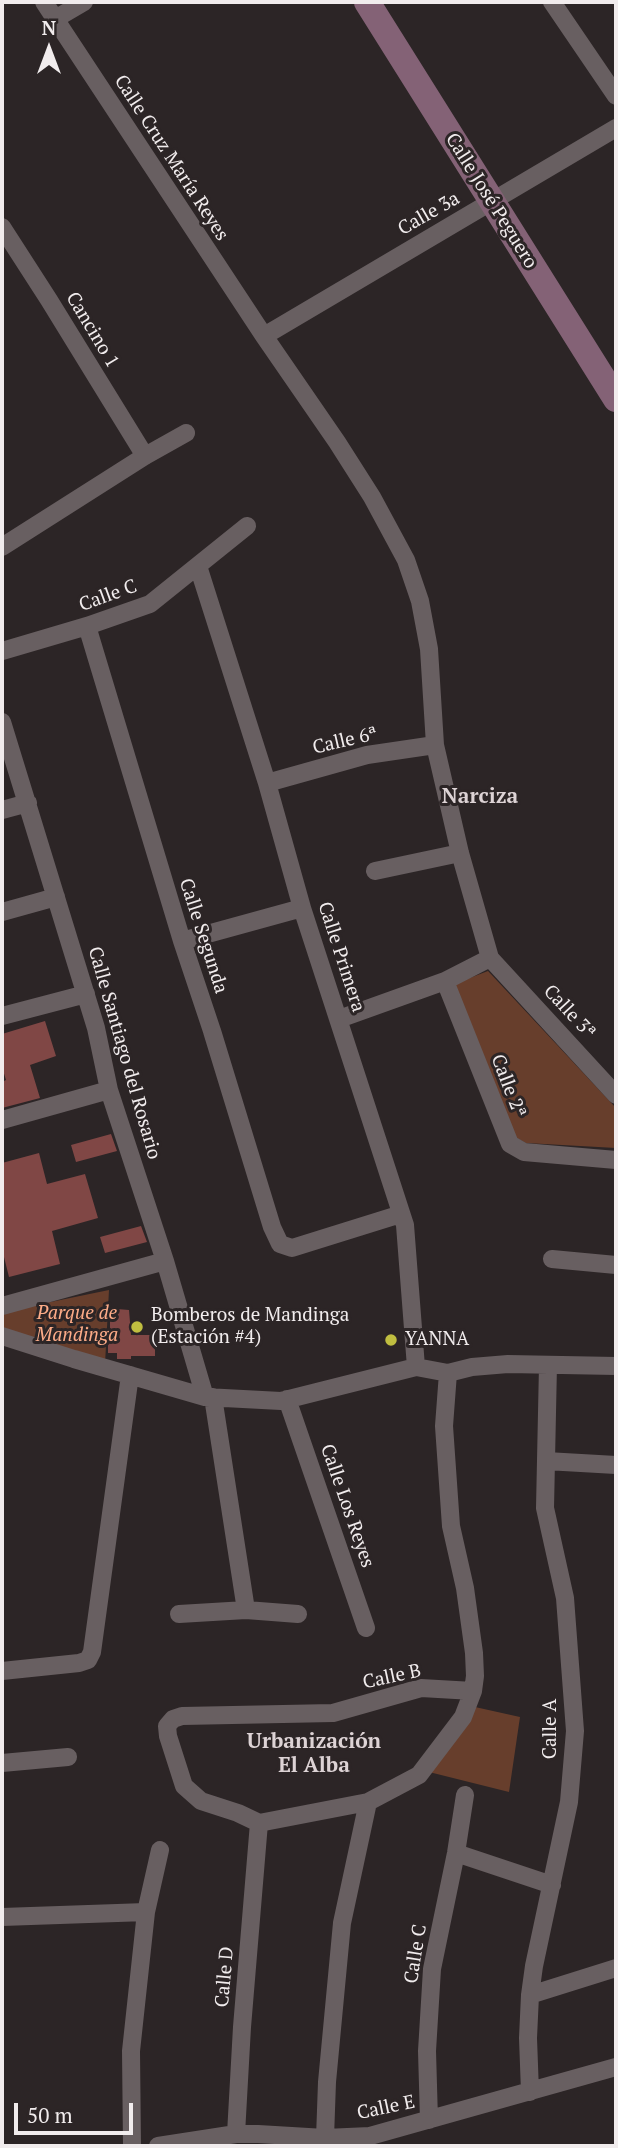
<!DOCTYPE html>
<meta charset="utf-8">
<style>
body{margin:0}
#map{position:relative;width:618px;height:2148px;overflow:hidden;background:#2c2526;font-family:"PT Serif",serif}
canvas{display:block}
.frame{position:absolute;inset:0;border:4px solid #f1eced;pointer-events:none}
.north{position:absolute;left:14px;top:14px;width:70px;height:70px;-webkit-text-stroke:5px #2c2526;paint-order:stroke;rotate:0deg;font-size:19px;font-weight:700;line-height:28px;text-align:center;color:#f1eced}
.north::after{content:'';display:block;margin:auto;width:24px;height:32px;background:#f1eced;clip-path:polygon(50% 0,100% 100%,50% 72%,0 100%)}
.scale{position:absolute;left:14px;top:2103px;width:119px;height:32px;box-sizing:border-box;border:4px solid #f1eced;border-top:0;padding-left:9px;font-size:21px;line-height:24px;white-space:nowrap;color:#f1eced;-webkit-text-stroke:5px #2c2526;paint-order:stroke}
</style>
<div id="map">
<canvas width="618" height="2148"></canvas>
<div class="frame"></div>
<div class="north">N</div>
<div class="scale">50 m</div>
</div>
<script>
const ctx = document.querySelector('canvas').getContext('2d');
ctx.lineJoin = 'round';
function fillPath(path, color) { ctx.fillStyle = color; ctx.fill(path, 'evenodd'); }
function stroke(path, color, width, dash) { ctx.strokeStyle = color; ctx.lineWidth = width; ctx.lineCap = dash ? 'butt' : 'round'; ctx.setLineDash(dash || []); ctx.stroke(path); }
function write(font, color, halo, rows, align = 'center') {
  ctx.font = font + ' "PT Serif",serif'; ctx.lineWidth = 6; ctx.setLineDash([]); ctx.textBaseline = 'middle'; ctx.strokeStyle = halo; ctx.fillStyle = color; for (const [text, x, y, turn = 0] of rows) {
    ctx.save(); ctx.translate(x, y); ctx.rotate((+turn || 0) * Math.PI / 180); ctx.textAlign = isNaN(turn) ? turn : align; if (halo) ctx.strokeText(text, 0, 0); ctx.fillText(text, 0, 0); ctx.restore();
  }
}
const green = new Path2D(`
 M488 971 616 1108V1148L526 1143 511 1135 454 984Z
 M109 1290 105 1364 2 1330V1312Z
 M475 1707 520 1717 509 1792 429 1772Z`);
const building = new Path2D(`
 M45 1021 56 1056 30 1065 40 1098 2 1108V1082L6 1080 2 1067V1034Z
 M111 1134 117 1151 76 1162 71 1145Z
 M39 1153 47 1184 85 1174 98 1218 52 1231 60 1264 9 1277 2 1249V1163Z
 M141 1226 147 1242 105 1253 100 1237Z
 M117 1309 129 1310 131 1335H155V1356H131V1359H117V1353H108V1330H110V1312H117Z`);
const street = new Path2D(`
 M44 2 264 336 337 442 372 497 406 560 420 601 429 649 435 745 460 853 490 958 616 1095
 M552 2 616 96
 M55 19 84 2
 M2 227 49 300 145 456
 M264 336 616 128
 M2 547 145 456 186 433
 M198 566 267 783 302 908 405 1225 416 1367
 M87 626 182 941 212 1031 272 1227 280 1244 292 1248 401 1214
 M2 651 87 626 150 604 247 526
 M2 722 96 1028 109 1090 165 1261 205 1397
 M267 783 367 755 435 745
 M2 810 28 803
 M375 871 460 853
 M2 912 56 897
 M182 941 302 908
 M445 981 510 1144 524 1152 616 1160
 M2 1016 86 994
 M339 1019 445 981 490 958
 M2 1120 109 1090
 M552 1259 616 1265
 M2 1306 165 1261
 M2 1336 74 1359 205 1397 281 1401 416 1367 448 1373 472 1367 508 1364 616 1366
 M448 1373 444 1426 451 1526 465 1588 474 1653 475 1676 473 1691
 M213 1397 246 1610
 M287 1399 366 1628
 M546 1461 616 1465
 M179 1614 246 1610 298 1614
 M2 1671 79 1663 88 1660 92 1652 130 1375
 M421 1688 473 1691 463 1717 419 1775 368 1802 259 1823 238 1813 201 1801 184 1786 168 1736 167 1726 173 1719 182 1716 333 1713Z
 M2 1763 68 1757
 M456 1853 552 1885
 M2 1917 146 1912
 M530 1995 616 1968
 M530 2092 528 2038 530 1995 534 1966 569 1802 575 1731 565 1598 545 1508 548 1365
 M429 2120 427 2051 432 1969 456 1853 465 1795
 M236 2134 242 2027 259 1823
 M325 2138 327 2082 342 1923 368 1802
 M132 2146 131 2051 146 1912 160 1850
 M158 2146 236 2134H258L325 2138 370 2136 616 2067`);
const secondary = new Path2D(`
 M367 2 616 399`);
const markers = [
 [137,1327,7,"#c0be40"],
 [391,1340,7,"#c0be40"]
];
const streetNames = [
 ["Calle Cruz María Reyes",171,158,57],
 ["Calle José Peguero",491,201,58],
 ["Calle 3a",429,214,-30],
 ["Cancino 1",92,330,59],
 ["Calle C",108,596,-20],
 ["Calle 6ª",345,741,-13],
 ["Calle Segunda",203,936,72],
 ["Calle Primera",341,957,72],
 ["Calle 3ª",569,1012,47],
 ["Calle Santiago del Rosario",124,1053,74],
 ["Calle 2ª",508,1086,69],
 ["Calle Los Reyes",347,1506,71],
 ["Calle B",392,1677,-12],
 ["Calle A",551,1729,-90],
 ["Calle C",416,1954,-81],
 ["Calle D",225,1977,-85],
 ["Calle E",386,2108,-12]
];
const parkNames = [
 ["Parque de",77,1314],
 ["Mandinga",77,1336]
];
const poiNames = [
 ["Bomberos de Mandinga",151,1316],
 ["(Estación #4)",151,1338],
 ["YANNA",405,1340]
];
const neighbourhoodNames = [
 ["Narciza",480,797],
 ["Urbanización",314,1742],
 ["El Alba",314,1766]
];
fillPath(green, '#673e2c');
fillPath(building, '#804745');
stroke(street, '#685f61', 18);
stroke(secondary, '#846276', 26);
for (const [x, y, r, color] of markers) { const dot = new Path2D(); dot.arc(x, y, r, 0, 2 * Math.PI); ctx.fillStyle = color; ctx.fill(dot); stroke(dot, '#2c2526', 2.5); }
write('19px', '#f1eced', '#2c2526', streetNames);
write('italic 19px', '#fdac88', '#2c2526', parkNames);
write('19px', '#f1eced', '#2c2526', poiNames, 'left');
write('bold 21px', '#ddd3d5', '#2c2526', neighbourhoodNames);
</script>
